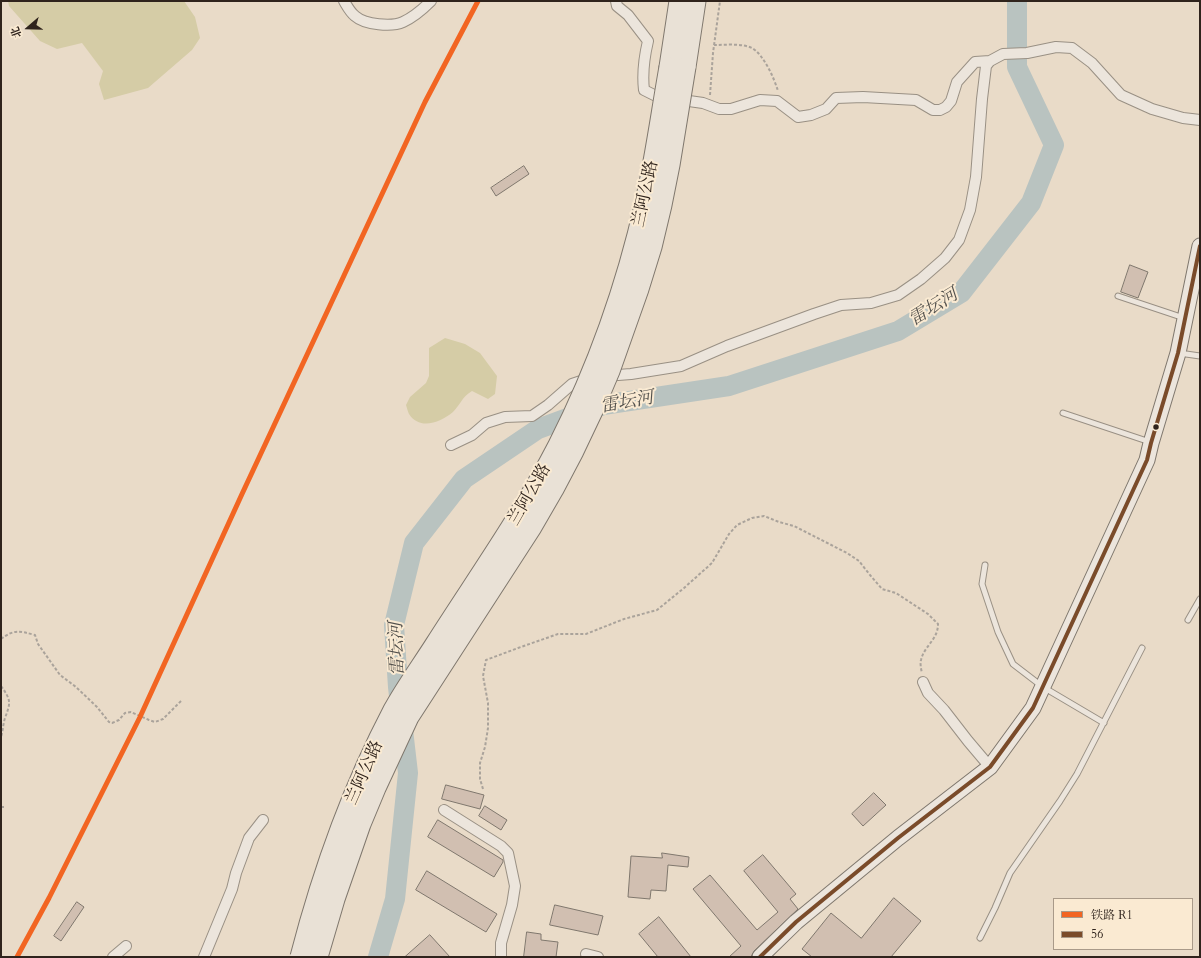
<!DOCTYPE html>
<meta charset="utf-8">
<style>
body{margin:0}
#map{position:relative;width:1201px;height:958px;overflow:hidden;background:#e9dbc8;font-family:Cardo,"Noto Serif SC",serif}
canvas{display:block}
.frame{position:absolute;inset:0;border:2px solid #2f231c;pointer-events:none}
.legend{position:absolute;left:1053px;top:898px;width:140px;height:52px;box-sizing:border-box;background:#faead2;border:1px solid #a99a89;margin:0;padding:5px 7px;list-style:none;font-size:12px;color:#2f231c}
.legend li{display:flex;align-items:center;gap:8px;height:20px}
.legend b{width:20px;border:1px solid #a99a89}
.north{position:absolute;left:8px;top:8px;width:40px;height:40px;-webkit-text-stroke:3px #faead2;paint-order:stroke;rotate:250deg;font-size:11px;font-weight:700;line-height:16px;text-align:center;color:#2f231c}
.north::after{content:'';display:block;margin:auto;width:14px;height:18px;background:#2f231c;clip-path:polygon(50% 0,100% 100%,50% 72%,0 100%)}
</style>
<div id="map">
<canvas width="1201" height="958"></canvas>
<div class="frame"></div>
<ul class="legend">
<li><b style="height:5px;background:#f26522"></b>铁路 R1</li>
<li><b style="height:5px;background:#7a4b2a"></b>56</li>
</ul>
<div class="north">北</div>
</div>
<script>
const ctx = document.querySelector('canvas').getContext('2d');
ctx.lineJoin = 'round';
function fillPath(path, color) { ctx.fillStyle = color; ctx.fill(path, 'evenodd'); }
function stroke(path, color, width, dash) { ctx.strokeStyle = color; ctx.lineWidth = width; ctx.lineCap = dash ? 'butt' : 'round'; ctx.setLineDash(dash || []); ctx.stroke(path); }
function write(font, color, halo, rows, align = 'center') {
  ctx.font = font + ' Cardo,"Noto Serif SC",serif'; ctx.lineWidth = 4; ctx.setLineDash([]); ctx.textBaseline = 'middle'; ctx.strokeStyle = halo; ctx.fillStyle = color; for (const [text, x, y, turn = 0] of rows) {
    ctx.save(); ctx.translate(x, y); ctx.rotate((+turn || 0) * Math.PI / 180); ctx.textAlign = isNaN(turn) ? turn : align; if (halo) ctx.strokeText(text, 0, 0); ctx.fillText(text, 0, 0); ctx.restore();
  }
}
const green = new Path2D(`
 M8 1H184L195 17 200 38 192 50 148 88 104 100 99 84 103 71 82 43 57 49 40 41 9 6Z
 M445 338 465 344 480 353 497 376 495 394 488 399 472 391C461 398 461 404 453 412 441 422 420 431 409 414 408 412 407 408 406 405L410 397 426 383 429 376V348Z`);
const river = new Path2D(`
 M378 957 395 899 408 773 398 687 394 625 414 543 464 479 538 429 603 405 729 386 898 331 961 293 1031 203 1054 145 1017 67V1`);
const building = new Path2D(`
 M524 166 529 174 496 196 491 188Z
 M1130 265 1148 272 1138 298 1121 292Z
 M446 785 484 795 480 809 442 799Z
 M874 793 886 805 863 826 852 814Z
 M485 806 507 820 501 830 479 816Z
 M438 820 503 860V862L494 877 428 837Z
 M662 853 689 857 688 867 668 865 666 891 651 890 650 899 628 897 631 856 662 858Z
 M763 855 796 894 790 899 798 909 754 951 751 957H729L741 946 693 889 710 875 757 930 778 912 744 871Z
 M427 871 497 914 486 932 416 890Z
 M894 898 921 921 891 957H812L802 949 831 913 861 938Z
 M77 902 84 907 61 941 54 936Z
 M555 905 603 916 598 935 550 925Z
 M659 917 691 957H658L639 934Z
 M527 932 541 934V940L558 942 556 957H524Z
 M430 935 450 957H405Z`);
const path = new Path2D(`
 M714 45C726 45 741 43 752 48 764 55 774 78 778 91
 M710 95 713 53 720 1
 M1 639C14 629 20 631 35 635L38 644 60 675 76 687 97 707 109 722 112 723 119 720 125 713 131 712 149 720 155 722 163 719 182 700
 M1 686C11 700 11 702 5 718 3 724 3 731 1 737
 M483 789 480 779V763L485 747 488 728V703L483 676 486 660 518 648 558 634H586L624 619 657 610 684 588 712 563 729 534 737 525 752 518 764 516 779 522 794 526 847 553 859 561 870 575 882 589 896 593 928 614 938 624C938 640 924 646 921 660 920 664 921 669 922 673
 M1 807H6`);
const lane = new Path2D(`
 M1118 296 1184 318
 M1179 353 1200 356
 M1063 413 1150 442
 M985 565 982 584 998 632 1013 664 1043 687 1104 723
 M1188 620 1200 599
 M980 938 995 908 1010 873 1060 801 1077 774 1142 648`);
const street = new Path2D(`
 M344 1C347 6 350 12 355 16 365 25 392 27 403 22 414 17 423 9 431 1
 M616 1 617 6 628 15 648 41C644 58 642 73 644 90L668 102 682 100 703 103 719 109H731L760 100 777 101 798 117 811 115 826 109 836 98 863 97 916 100 933 110H940L946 107 951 101 957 82 975 62 990 61
 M605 376 631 374 681 366 727 346 814 314 841 305 871 303 898 295 921 279 945 258 959 240 970 210 976 177 982 99 986 66 990 61 1003 54 1027 53 1056 47 1072 48 1092 63 1121 95 1152 109 1183 118 1200 120
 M451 445 472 435 486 423 505 417 532 416 548 405 572 384 590 378
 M923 682 928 693 944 710 968 741 990 767
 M444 810 501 846 508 853 515 886 512 905 501 943V957
 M586 954 598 957
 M113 957 126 946
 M204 957 232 889 236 873 249 838 263 820`);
const secondary = new Path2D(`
 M760 957 796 922 898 838 990 767 1033 708 1147 460 1151 443 1178 353 1200 246`);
const highway = new Path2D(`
 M669 67 679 1
 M686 67 696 1`);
const highwayBridge = new Path2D(`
 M300 957C322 872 352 788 393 710 405 688 421 666 435 644 477 578 522 515 558 445 597 368 626 286 645 202 655 157 661 112 669 67
 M318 957 335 899 361 824 376 788 409 717 532 527 554 489 574 451 593 411 610 371 639 289 652 247 662 205 670 165 686 67`);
const bus1 = new Path2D(`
 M760 957 796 922 898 838 990 767 1033 708 1147 460 1151 443 1178 353 1200 246`);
const rail1 = new Path2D(`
 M17 957 49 898 140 717 242 494 425 102 478 1`);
const markers = [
 [1156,427,3.5,"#2f231c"]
];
const streetNames = [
 ["兰阿公路",646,194,-78],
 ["兰阿公路",530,495,-60],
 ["兰阿公路",365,773,-66]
];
const waterNames = [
 ["雷坛河",934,308,-32],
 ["雷坛河",627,403,-10],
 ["雷坛河",398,649,-92]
];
fillPath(green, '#d5cca6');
stroke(river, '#b9c3c0', 20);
fillPath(building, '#d1bfb1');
stroke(building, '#7f776d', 1);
stroke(lane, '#999084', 7);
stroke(street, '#999084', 12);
stroke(secondary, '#7f776d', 17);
stroke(highway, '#7f776d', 21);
stroke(path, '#aaa39b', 2, [3, 2]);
stroke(lane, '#ece5dc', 5);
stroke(street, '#ece5dc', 10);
stroke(secondary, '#ece5dc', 15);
stroke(highway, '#e9e1d6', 19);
stroke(highwayBridge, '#7f776d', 21, []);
stroke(highwayBridge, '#e9e1d6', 19);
stroke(bus1, '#7a4b2a', 4);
stroke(rail1, '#f26522', 5);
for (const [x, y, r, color] of markers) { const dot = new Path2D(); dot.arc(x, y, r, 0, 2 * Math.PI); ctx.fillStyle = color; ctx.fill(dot); stroke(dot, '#faead2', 1.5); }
write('17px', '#2f231c', '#faead2', streetNames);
write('italic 18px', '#52504c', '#faead2', waterNames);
</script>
